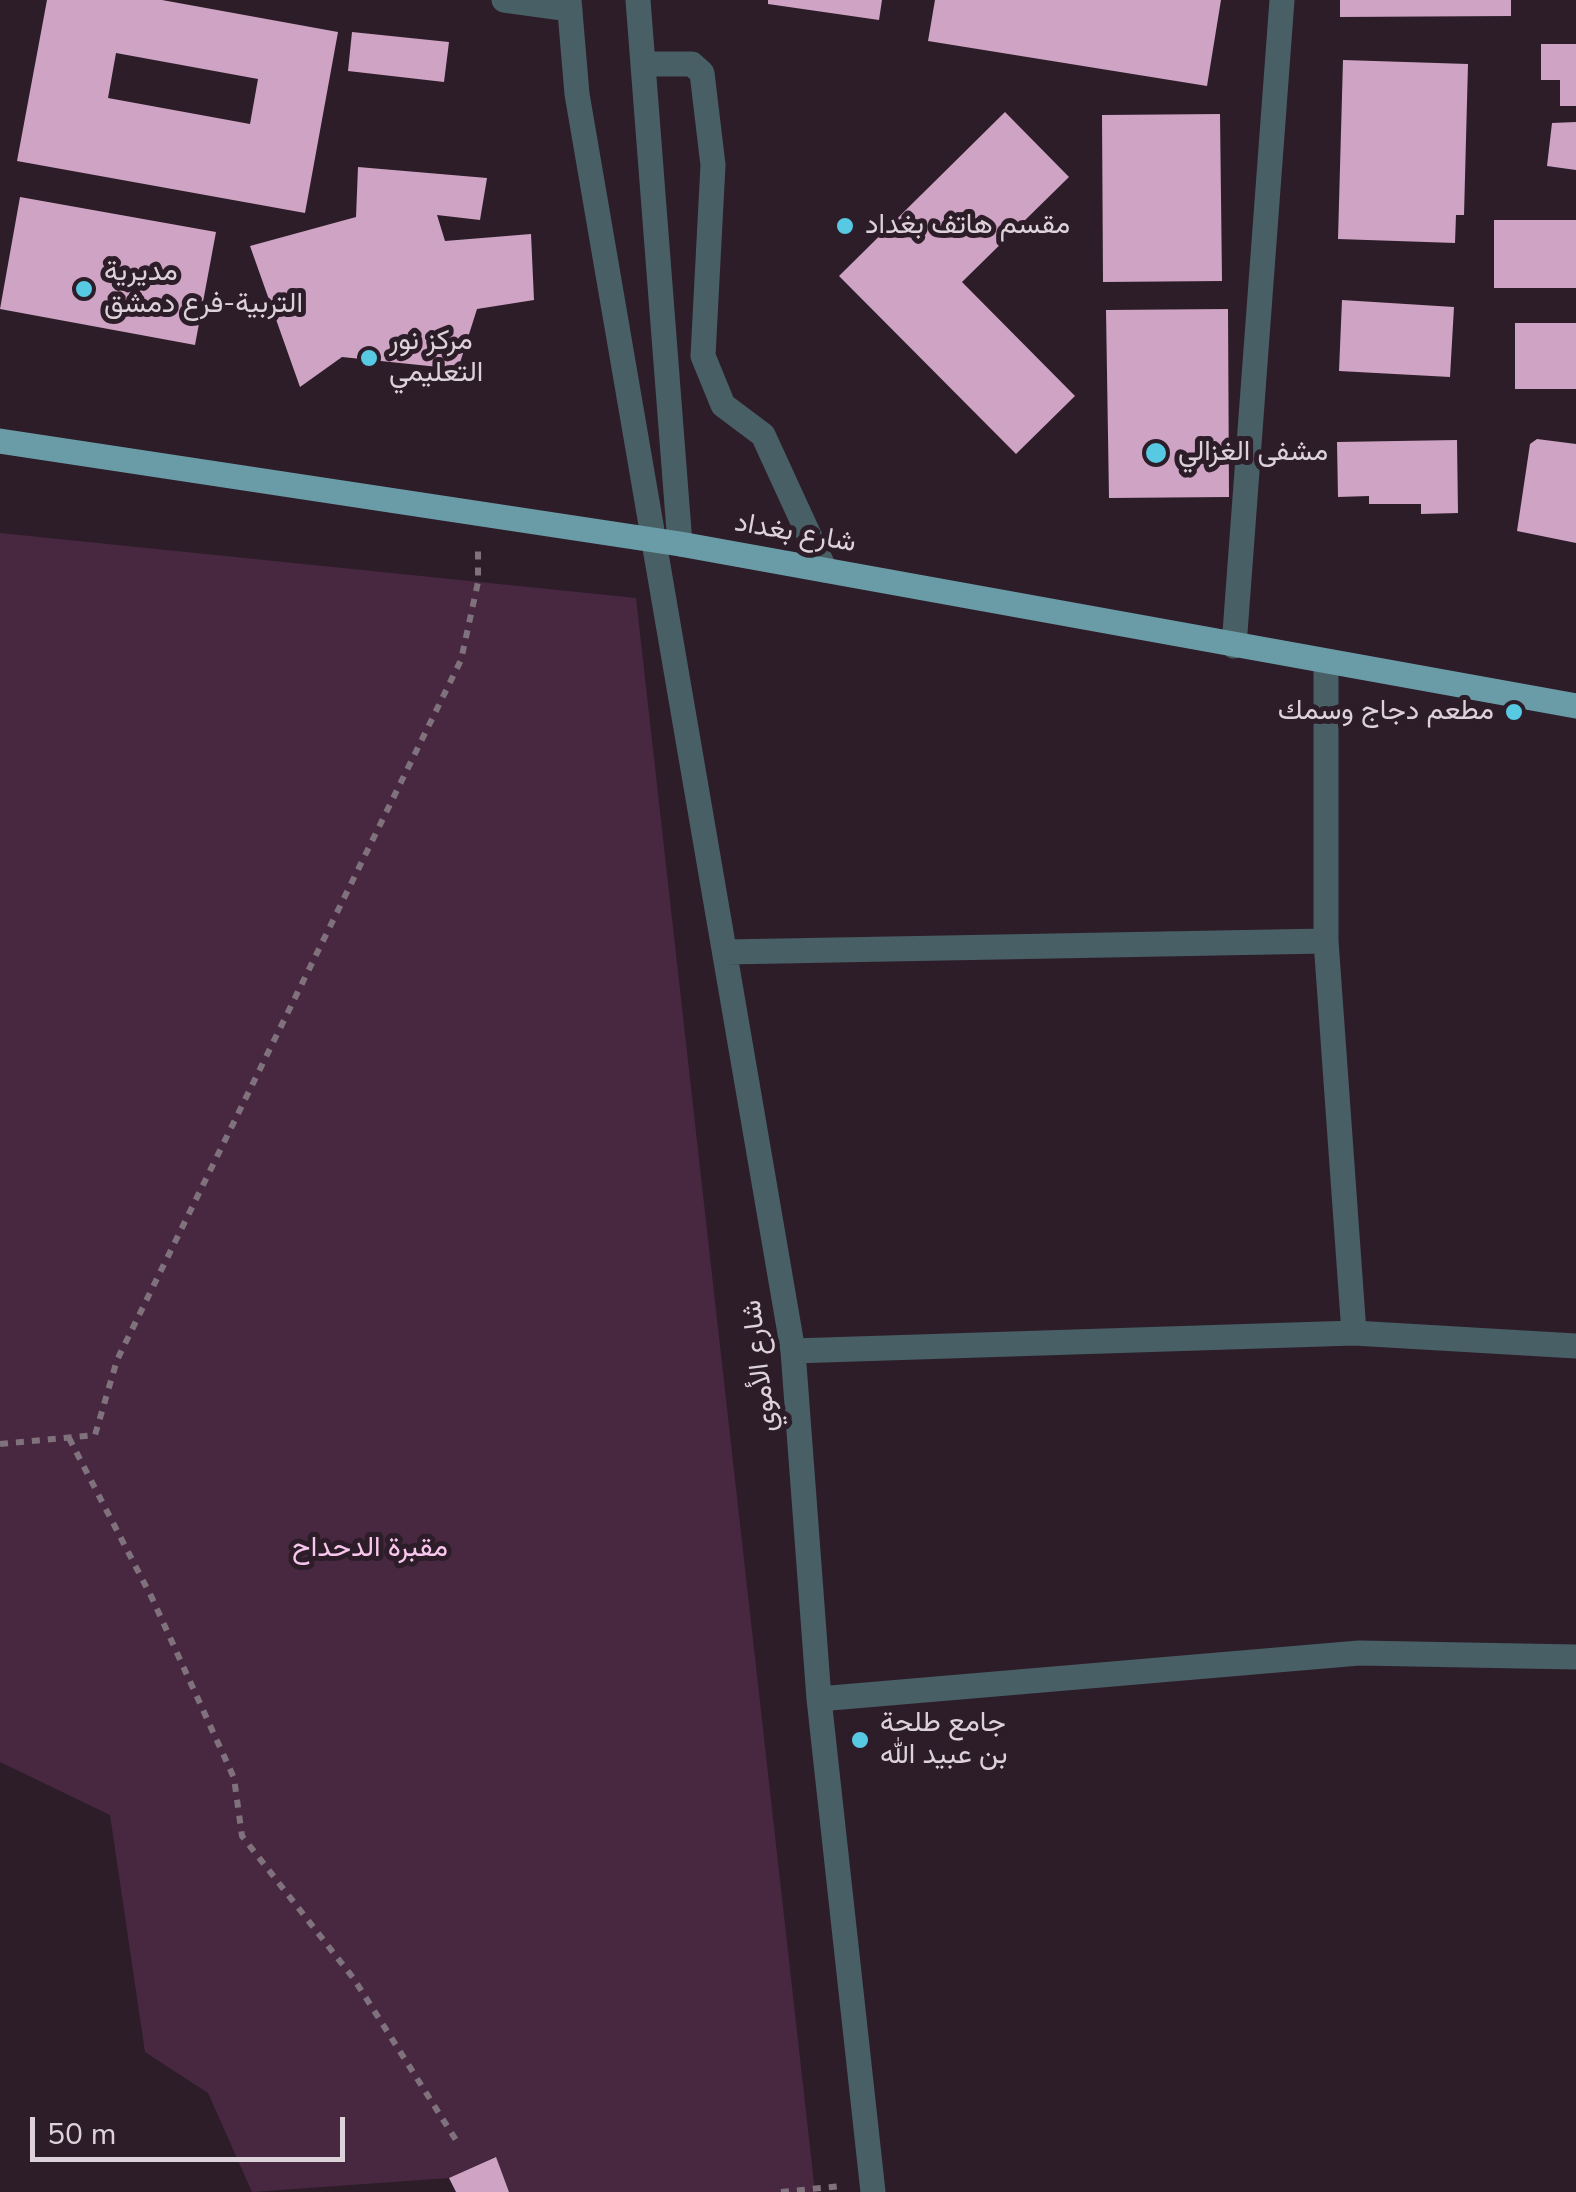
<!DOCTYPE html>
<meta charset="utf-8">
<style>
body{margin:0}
#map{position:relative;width:1576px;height:2192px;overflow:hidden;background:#2d1d29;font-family:"Nunito Sans",sans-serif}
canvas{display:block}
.scale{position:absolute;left:30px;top:2117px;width:315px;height:45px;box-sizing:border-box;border:5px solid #ddd2da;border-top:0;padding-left:12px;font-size:30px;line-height:35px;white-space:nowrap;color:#ddd2da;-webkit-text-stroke:8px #2d1d29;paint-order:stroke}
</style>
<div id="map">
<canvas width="1576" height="2192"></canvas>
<div class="scale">50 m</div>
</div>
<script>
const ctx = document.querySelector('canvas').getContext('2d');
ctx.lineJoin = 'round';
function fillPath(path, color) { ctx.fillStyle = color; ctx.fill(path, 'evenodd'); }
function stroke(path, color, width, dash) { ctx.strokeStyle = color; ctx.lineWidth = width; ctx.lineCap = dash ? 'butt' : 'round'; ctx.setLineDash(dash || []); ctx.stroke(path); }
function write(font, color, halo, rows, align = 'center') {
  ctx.font = font + ' "Nunito Sans",Vazirmatn,sans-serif'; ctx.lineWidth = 10; ctx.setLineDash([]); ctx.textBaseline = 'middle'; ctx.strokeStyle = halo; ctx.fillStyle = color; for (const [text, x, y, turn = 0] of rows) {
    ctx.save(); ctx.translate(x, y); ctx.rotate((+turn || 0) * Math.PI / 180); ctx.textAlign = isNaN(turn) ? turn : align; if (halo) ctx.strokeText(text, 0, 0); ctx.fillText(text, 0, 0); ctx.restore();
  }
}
const green = new Path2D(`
 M0 533 636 598 815 2192H509L495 2157 449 2178 252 2192 208 2093 145 2052 110 1815 0 1762Z`);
const building = new Path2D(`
 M47 0H162L338 32 305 213 17 161ZM116 53 258 79 250 124 108 98Z
 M768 0H882L879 20 768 4Z
 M935 0H1221L1207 86 928 41Z
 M1340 0H1511V16L1340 17Z
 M352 32 449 42 444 82 348 71Z
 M1541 44H1576V106H1560V80H1541Z
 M1343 60 1468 64 1464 215H1456L1455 243 1338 239Z
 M1005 112 1069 177 962 282 1075 396 1016 454 839 276Z
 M1220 114 1222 281 1103 282 1102 115Z
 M1576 122V170L1547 166 1552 123Z
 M358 167 487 178 480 220 437 215 445 241 531 234 534 300 477 309 458 369 342 357 300 387 250 246 356 217Z
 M20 197 216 232 195 345 0 309Z
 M1494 220H1576V288H1494Z
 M1342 300 1454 307 1450 377 1339 371Z
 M1228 309 1229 497 1109 498 1106 310Z
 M1515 323H1576V389H1515Z
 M1537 439 1576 444V543L1517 531 1530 444Z
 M1457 440 1458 513 1421 514V504H1369V496L1338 497 1337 442Z
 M496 2157 509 2192H456L449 2178Z`);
const path = new Path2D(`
 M69 1438 152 1598 234 1778 242 1836 354 1979 456 2140
 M0 1444 95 1435 117 1360 461 660 478 582V546
 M781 2192 841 2186`);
const minor = new Path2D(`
 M504 0 570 9
 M569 0 577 94 793 1351 819 1699 873 2192
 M638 0 680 544
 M643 64H692L702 73 713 165 703 356 723 405 763 435 825 570
 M1234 646 1282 0
 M1326 664V941L1354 1333
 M726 952 1326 941
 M793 1351 1354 1333 1576 1346
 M819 1699 1359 1653 1576 1657`);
const major = new Path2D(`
 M0 441 680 544 1576 706`);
const markers = [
 [845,226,10,"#57c9e2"],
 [84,289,10,"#57c9e2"],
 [369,358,10,"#57c9e2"],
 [1156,453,12,"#57c9e2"],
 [1514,712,10,"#57c9e2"],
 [860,1740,10,"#57c9e2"]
];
const poiNames = [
 ["مقسم هاتف بغداد",865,226],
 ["مديرية",104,273],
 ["التربية-فرع دمشق",104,305],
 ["مركز نور",389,342],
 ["التعليمي",389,374],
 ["مشفى الغزالي",1178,453],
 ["مطعم دجاج وسمك",1494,712,"right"],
 ["جامع طلحة",880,1724],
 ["بن عبيد الله",880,1756]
];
const streetNames = [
 ["شارع بغداد",795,534,10],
 ["شارع الأموي",761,1366,-97]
];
const parkNames = [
 ["مقبرة الدحداح",370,1549]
];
fillPath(green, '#482841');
fillPath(building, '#cea3c3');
stroke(path, '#80727c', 6, [8, 8]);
stroke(minor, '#485f65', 25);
stroke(major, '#6a9ca8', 25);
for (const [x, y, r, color] of markers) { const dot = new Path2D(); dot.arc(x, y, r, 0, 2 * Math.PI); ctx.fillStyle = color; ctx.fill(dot); stroke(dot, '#2d1d29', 4); }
write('28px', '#ddd2da', '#2d1d29', poiNames, 'left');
write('28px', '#ddd2da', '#2d1d29', streetNames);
write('28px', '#f9c6ed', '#2d1d29', parkNames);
</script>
